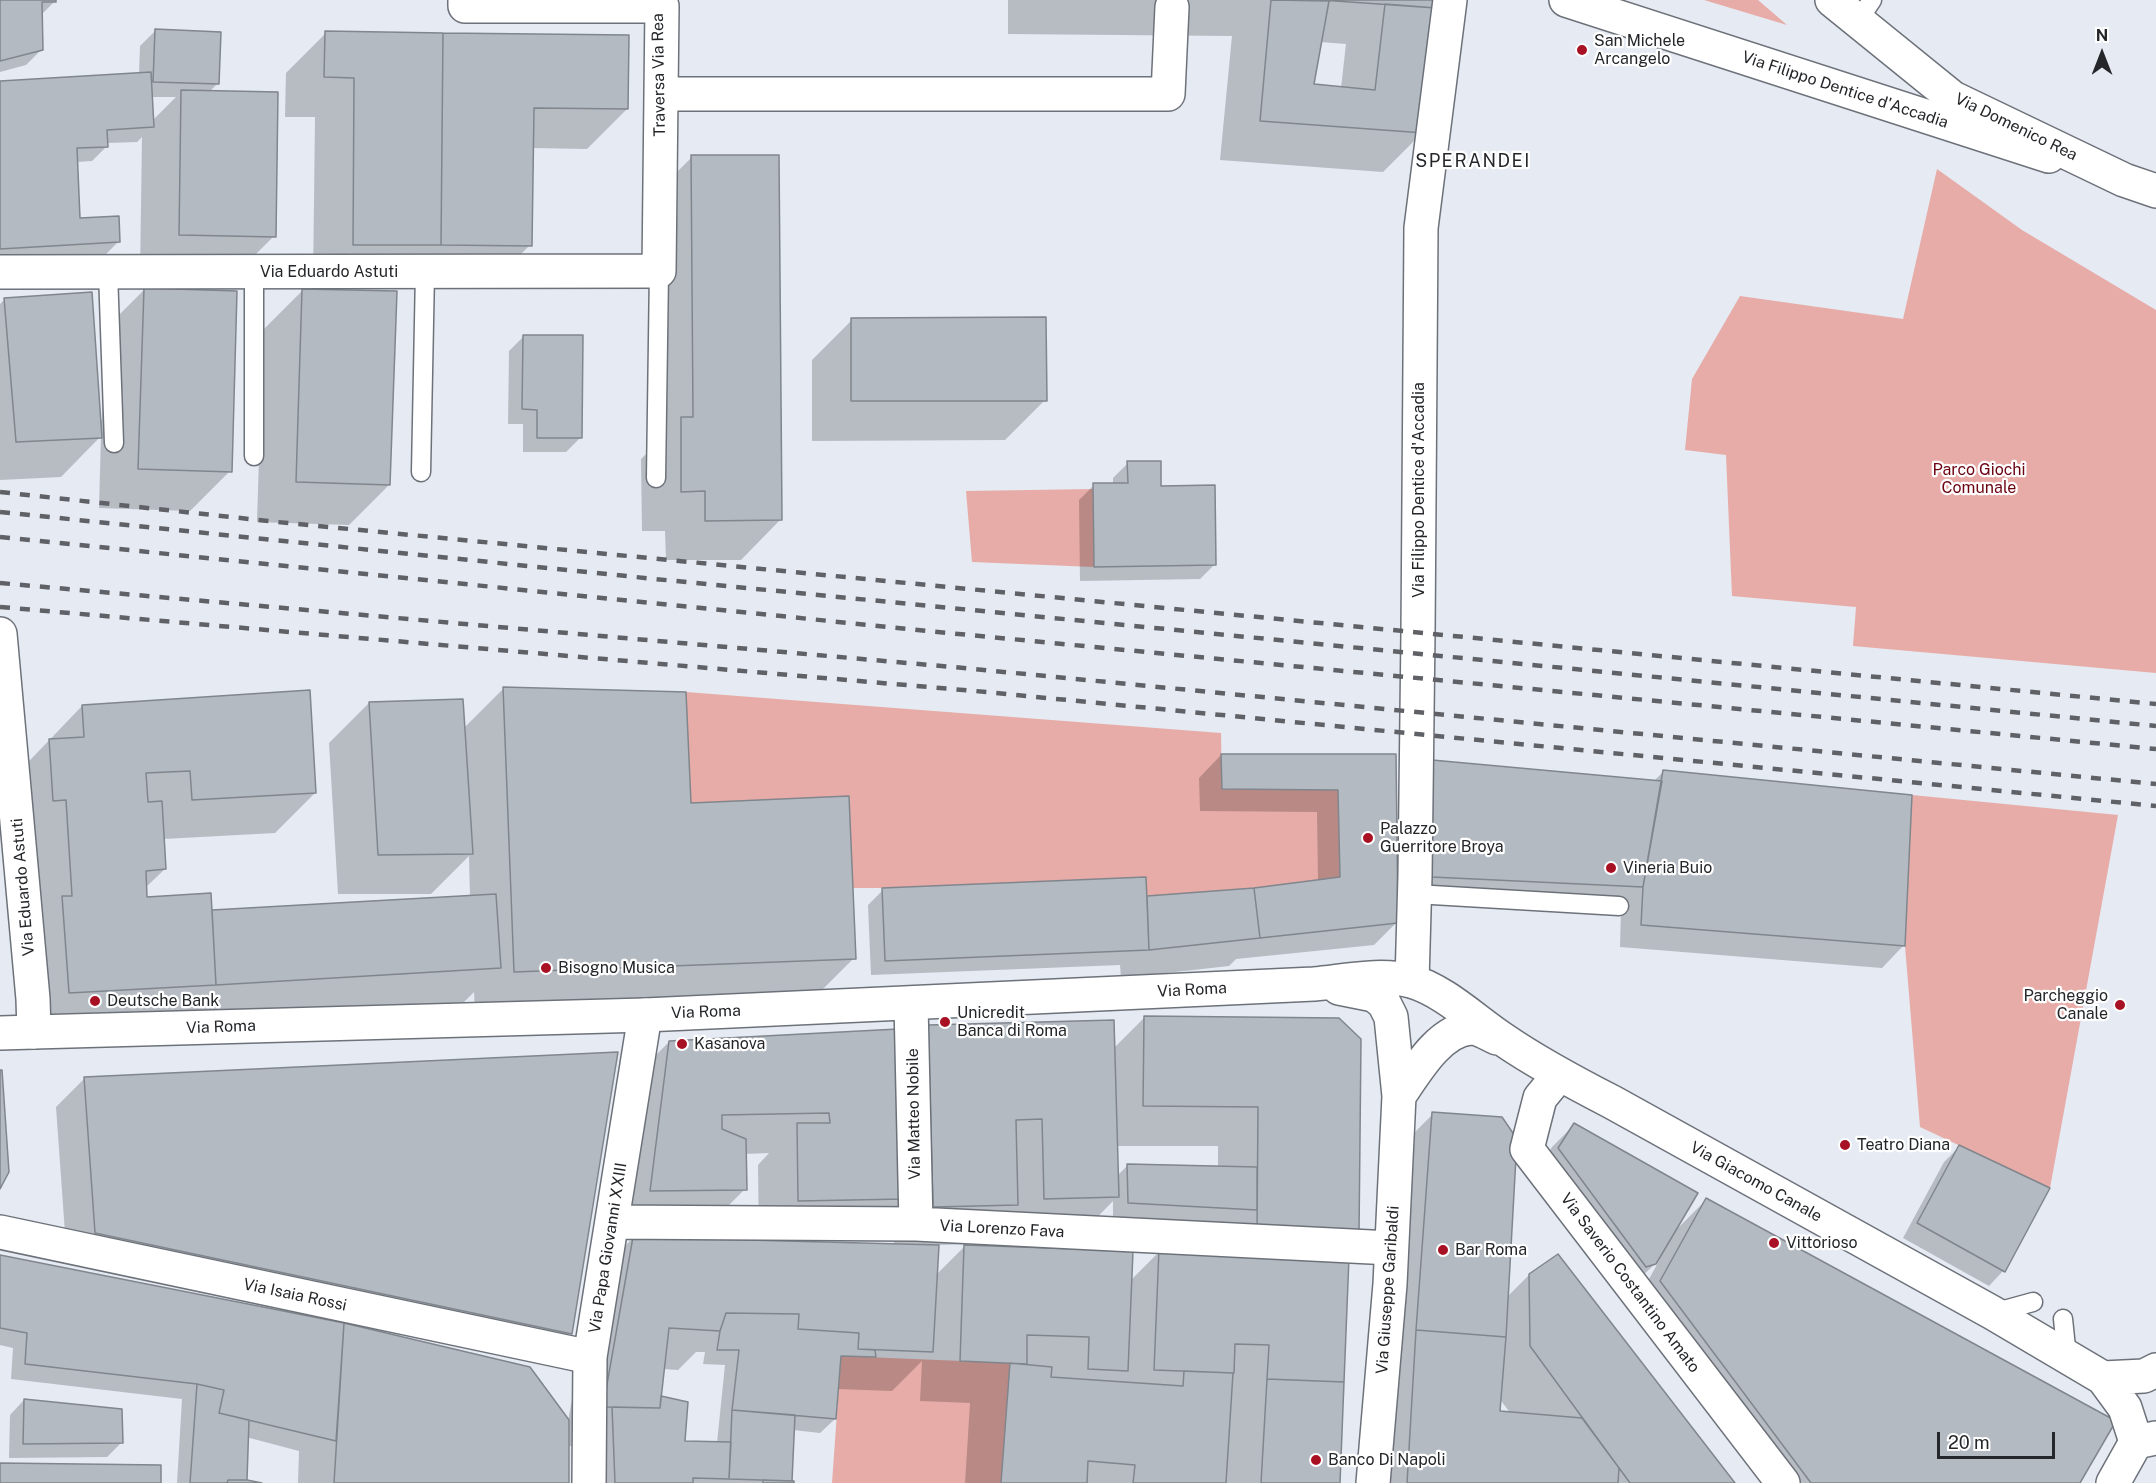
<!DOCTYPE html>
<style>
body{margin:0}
#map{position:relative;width:2156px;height:1483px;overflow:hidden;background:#e5eaf3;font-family:"Public Sans",sans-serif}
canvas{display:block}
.north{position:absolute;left:2072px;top:24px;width:60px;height:60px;-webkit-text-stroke:4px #fff;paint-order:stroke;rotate:0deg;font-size:16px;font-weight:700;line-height:24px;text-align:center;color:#242629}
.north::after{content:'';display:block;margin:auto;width:21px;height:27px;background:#242629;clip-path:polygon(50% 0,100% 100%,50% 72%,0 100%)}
.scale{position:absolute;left:1937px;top:1432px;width:118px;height:27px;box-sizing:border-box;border:3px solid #242629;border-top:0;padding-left:8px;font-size:18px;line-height:21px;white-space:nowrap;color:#242629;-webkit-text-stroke:4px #fff;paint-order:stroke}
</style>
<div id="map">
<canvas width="2156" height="1483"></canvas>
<div class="north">N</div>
<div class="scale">20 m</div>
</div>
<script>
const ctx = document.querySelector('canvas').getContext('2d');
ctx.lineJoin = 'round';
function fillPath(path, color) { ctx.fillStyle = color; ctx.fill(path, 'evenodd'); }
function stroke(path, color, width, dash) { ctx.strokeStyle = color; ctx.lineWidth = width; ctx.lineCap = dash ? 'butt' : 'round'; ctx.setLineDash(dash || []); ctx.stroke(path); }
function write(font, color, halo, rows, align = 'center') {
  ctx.font = font + ' "Public Sans",sans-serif'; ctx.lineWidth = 4.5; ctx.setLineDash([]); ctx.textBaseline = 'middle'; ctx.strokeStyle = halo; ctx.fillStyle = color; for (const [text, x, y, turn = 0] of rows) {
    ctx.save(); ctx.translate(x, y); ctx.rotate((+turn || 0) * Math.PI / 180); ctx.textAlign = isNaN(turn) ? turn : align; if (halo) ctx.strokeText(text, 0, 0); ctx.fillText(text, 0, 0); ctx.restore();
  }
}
const green = new Path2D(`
 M1704 0H1758L1787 25Z
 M1937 169 2022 230 2156 310V673L1853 646 1856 607 1732 596 1726 455 1685 450 1692 379 1740 296 1903 319Z
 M1093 489 1094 567 972 562 966 491Z
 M686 692 1221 733 1222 789 1338 790 1340 877 1254 888 1147 896 1146 877 882 888H853L849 797 691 803Z
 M1912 795 2118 815 2050 1188 1920 1127 1905 946Z
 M841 1356 1010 1363 1001 1483H832Z`);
const shadow = new Path2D(`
 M0 0 55 1 41 15V50L26 65 0 72Z
 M1008 0H1436L1423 132 1383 172 1220 160 1232 36 1008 34ZM1320 42 1346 44 1341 88 1313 85Z
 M155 31 218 83 209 92 274 236 234 276 140 275 142 137 137 142 107 143V146L92 161 76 162 79 220 119 241 104 256 0 262V82L139 74 140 46ZM152 97H176L152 121Z
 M326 33 627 109 587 149 532 148 530 245 490 285 313 284 315 117H285L286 73Z
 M692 157 780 520 741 560H666L665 531H642L641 459 653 447 652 197Z
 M145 289 230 471 190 511 99 508 101 436 61 477 0 480V304L5 299 100 420H102L105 329Z
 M303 290 389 485 349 525 257 522 263 330Z
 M852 320 1045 400 1005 440 812 441V360Z
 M524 336 581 437 566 452H523V424H508L509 351Z
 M1128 463 1160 488 1215 564 1200 579 1080 581 1079 500 1094 485H1113V478Z
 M504 688 690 805 854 958 814 998 475 1012 474 992 459 1007 29 1033 10 781 82 706 315 793 275 833 163 839 165 869 145 888 146 898 210 912 470 897 469 856 431 894H338L329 743 369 703 463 729Z
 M1221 755H1394L1397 922 1374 945 1236 959 1229 966 1121 978 1120 965 871 975 868 905 883 890 1146 899 1148 897 1254 889 1318 881 1317 812 1200 811 1199 778Z
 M1664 771 1904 945 1882 968 1620 947 1621 910 1418 892V777L1654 781Z
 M1145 1017 1338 1019 1334 1258 1338 1483H965L970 1403 920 1401 922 1361 892 1391 837 1389 835 1419 820 1433 793 1430 791 1483H793H574L573 1446H567V1483H298L299 1451 246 1437 245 1482 254 1483H177L182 1399 11 1379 13 1348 0 1345V1257L344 1324 530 1368 568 1422 593 1278 633 1238 759 1242 758 1165 769 1153 744 1154 745 1189 705 1229 611 1230 629 1082 669 1042 898 1057 928 1026 1114 1048ZM1116 1146H1218V1167L1128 1165 1117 1176ZM1113 1201V1217L1218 1223 1160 1251 1130 1281 965 1246 936 1275 937 1245 977 1244 1004 1216 1078 1237ZM893 1209 894 1245 799 1243V1240L863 1239ZM696 1352H705L703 1364 725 1365 717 1443H683L660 1397 663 1369 678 1370Z
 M85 1078 570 1333 542 1362 67 1261 56 1107Z
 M1433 1114 1505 1299 1529 1275 1733 1483H1370L1393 1154ZM1499 1398 1511 1414 1498 1413Z
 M1575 1124 1675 1231 1706 1200 2079 1483H1761L1632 1310 1660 1259 1632 1286 1537 1171 1552 1147Z
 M1959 1147 2048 1188 2003 1271 1989 1286 1903 1238 1944 1162Z
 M24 1400 122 1442 107 1457 9 1458 10 1415Z`);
const building = new Path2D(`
 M0 0H56V2H42L43 50 0 61Z
 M1271 0 1329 1 1314 84 1375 90 1385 4 1436 8 1424 133 1260 121Z
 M1321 0H1437L1436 8Z
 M155 29 221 32 219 84 153 82Z
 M325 31 443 33 441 245H353L354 78 324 77Z
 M443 33 629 35 628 109 534 108 532 246 441 245Z
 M151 72 154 127 107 130 108 147 77 148 80 218 119 216 120 242 0 249V81Z
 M181 90 278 92 276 237 179 235Z
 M691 155H779L782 520 705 521V491L681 492V417H693Z
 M144 288 237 291 232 472 138 469Z
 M302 289 397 291 390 485 296 482Z
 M92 292 102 438 16 442 4 298Z
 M1046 317 1047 401H851V318Z
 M523 335H583L582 438H537V410L522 409Z
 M1127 461H1161V486L1215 485 1216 565 1094 567 1093 483H1128Z
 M503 687 686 692 691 803 849 796 856 959 514 972Z
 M310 690 316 793 192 800 190 771 146 773 148 802 162 801 166 869 146 871 147 897 211 893 216 985 69 993 62 896H72L66 800 53 801 49 739 84 737 82 705Z
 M463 699 473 854 378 855 369 702Z
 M1221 754H1396L1398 923 1260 938 1254 888 1340 877 1338 790 1222 789Z
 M1432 760 1662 781 1643 887 1432 877Z
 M1663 770 1912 795 1905 946 1641 925 1643 887Z
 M1146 877 1149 950 885 961 882 888Z
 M1254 888 1260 938 1149 950 1147 896Z
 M496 894 501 968 216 985 212 910Z
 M1144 1016 1339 1018 1361 1039 1359 1235 1257 1234 1258 1107 1143 1106Z
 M1114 1020 1119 1197 1044 1199 1042 1119 1016 1120 1018 1205 933 1207 928 1025Z
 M898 1029 904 1199 798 1201 797 1123H830L829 1113 722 1115V1129L746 1139 747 1190 650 1191 669 1041Z
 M618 1052 572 1334 95 1233 84 1077Z
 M0 1070H2L9 1172 0 1189Z
 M1432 1112 1502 1117 1517 1139 1506 1337 1416 1330Z
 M1574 1123 1698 1193 1656 1264 1646 1267 1558 1148Z
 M1959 1145 2050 1188 2005 1272 1917 1223Z
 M1127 1164 1257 1167V1210L1128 1203Z
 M1706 1198 2116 1421 2080 1483H1811L1660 1281Z
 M633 1237 939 1245 933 1352 858 1349 859 1333 798 1329 799 1314 726 1313 720 1331 669 1328 660 1408 603 1407Z
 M964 1245 1133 1251 1128 1371 1088 1369 1089 1337 1027 1335V1364L960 1361Z
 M1159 1249 1349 1257 1344 1382 1267 1379 1269 1345 1235 1344 1234 1373 1154 1370Z
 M1558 1254 1735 1483H1630L1530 1346 1529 1274Z
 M0 1255 344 1323 336 1441 219 1413 224 1390 197 1384 25 1364 27 1333 0 1328Z
 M726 1313 799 1314 798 1329 859 1333 858 1349 875 1350 876 1357 841 1356 836 1419 732 1410 739 1350H717L720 1331Z
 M344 1323 530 1367 569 1420V1483H334Z
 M1416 1330 1506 1337 1500 1411 1582 1418 1619 1468 1618 1483H1407Z
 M1010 1363 1052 1367 1051 1377 1183 1386 1184 1371 1233 1373 1226 1483H1133L1135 1465 1088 1461 1087 1483H1001Z
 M1267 1379 1344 1382 1340 1483H1261Z
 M197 1384 224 1390 219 1413 249 1420 247 1480H228L227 1483H190Z
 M661 1396 688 1402 685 1441 731 1442 729 1479 693 1478V1483H615L612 1407 660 1408Z
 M24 1399 122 1409 123 1443 23 1444Z
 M732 1410 795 1415 792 1481 729 1479Z
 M0 1463 161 1465V1483H0Z
 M228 1480H247L262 1483H227Z
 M763 1480 794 1481V1483H763Z`);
const service = new Path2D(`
 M1858 21 1872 0
 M108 272 114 443
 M254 272V456
 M421 472 425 272
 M656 478 659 271
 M1415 894 1619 906
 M1993 1313 2033 1302
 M2063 1319 2067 1357`);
const minor = new Path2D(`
 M1566 0 2049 156
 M661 94H1168L1172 7
 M0 272 659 271 662 6H465V0
 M1412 981 1415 876 1418 633 1421 228 1450 0
 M911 1004 916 1224
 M0 1033 34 1032
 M1559 1075 1540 1098 1527 1149 1783 1483
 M612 1222 916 1224 1391 1248
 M0 1232 590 1357
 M589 1483 590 1357 645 1015
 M2113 1483 2136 1442 2156 1438`);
const tertiary = new Path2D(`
 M0 634 33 999 34 1032 645 1015 1314 984C1346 981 1380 973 1411 981 1445 991 1475 1021 1504 1040 1539 1064 1575 1083 1612 1102L1993 1313 2103 1378 2144 1376 2156 1370
 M1339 988 1374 995 1384 1003 1391 1017 1399 1096 1390 1284 1373 1483
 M1399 1096C1415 1073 1439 1030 1471 1028 1479 1028 1490 1035 1497 1038
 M2103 1378 2125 1408 2136 1442`);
const secondary = new Path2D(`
 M1832 0 1953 98 2124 180 2156 191`);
const rail = new Path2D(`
 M0 492 277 522 2156 704
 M0 512 655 579 2156 726
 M0 537 938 632 2156 749
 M0 583 953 667 2156 784
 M0 607 975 691 2156 806`);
const markers = [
 [1582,50,6,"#a81123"],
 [1368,838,6,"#a81123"],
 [1611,868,6,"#a81123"],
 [546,968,6,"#a81123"],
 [95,1001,6,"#a81123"],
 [2120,1005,6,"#a81123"],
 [945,1022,6,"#a81123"],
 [682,1044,6,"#a81123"],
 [1845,1145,6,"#a81123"],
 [1774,1243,6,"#a81123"],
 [1443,1250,6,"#a81123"],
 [1316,1460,6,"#a81123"]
];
const poiNames = [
 ["San Michele",1594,41],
 ["Arcangelo",1594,59],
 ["Palazzo",1380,829],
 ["Guerritore Broya",1380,847],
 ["Vineria Buio",1623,868],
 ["Bisogno Musica",558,968],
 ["Parcheggio",2108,996,"right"],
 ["Canale",2108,1014,"right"],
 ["Deutsche Bank",107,1001],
 ["Unicredit",957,1013],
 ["Banca di Roma",957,1031],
 ["Kasanova",694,1044],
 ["Teatro Diana",1857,1145],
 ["Vittorioso",1786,1243],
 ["Bar Roma",1455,1250],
 ["Banco Di Napoli",1328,1460]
];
const streetNames = [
 ["Traversa Via Rea",659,75,-91],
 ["Via Filippo Dentice d'Accadia",1845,90,18],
 ["Via Domenico Rea",2016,127,26],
 ["Via Eduardo Astuti",329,272],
 ["Via Filippo Dentice d'Accadia",1419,490,-90],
 ["Via Eduardo Astuti",23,887,-95],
 ["Via Roma",1192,990,-3],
 ["Via Roma",706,1012,-2],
 ["Via Roma",221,1027,-2],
 ["Via Matteo Nobile",914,1114,-91],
 ["Via Giacomo Canale",1756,1182,29],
 ["Via Lorenzo Fava",1002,1229,3],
 ["Via Papa Giovanni XXIII",608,1248,-81],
 ["Via Saverio Costantino Amato",1630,1283,53],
 ["Via Giuseppe Garibaldi",1388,1290,-86],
 ["Via Isaia Rossi",295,1295,12]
];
const parkNames = [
 ["Parco Giochi",1979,470],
 ["Comunale",1979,488]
];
const neighbourhoodNames = [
 ["SPERANDEI",1473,161]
];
fillPath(green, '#e7aca7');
fillPath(shadow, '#0003');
fillPath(building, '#b4bac2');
stroke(building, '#81868d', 1.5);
stroke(service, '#6d727a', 21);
stroke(minor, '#6d727a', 36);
stroke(tertiary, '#6d727a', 36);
stroke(secondary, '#6d727a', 36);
stroke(service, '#fff', 18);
stroke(minor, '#fff', 33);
stroke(tertiary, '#fff', 33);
stroke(secondary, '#fff', 33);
stroke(rail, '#5f6166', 4.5, [10, 10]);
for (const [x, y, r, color] of markers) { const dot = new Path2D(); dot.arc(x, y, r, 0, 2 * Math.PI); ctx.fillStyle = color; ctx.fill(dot); stroke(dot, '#fff', 2); }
write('16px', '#242629', '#fff', poiNames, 'left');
write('16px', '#242629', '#fff', streetNames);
write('16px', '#6c0311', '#fff', parkNames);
ctx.letterSpacing = '1.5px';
write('18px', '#242629', '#fff', neighbourhoodNames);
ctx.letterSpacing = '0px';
</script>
